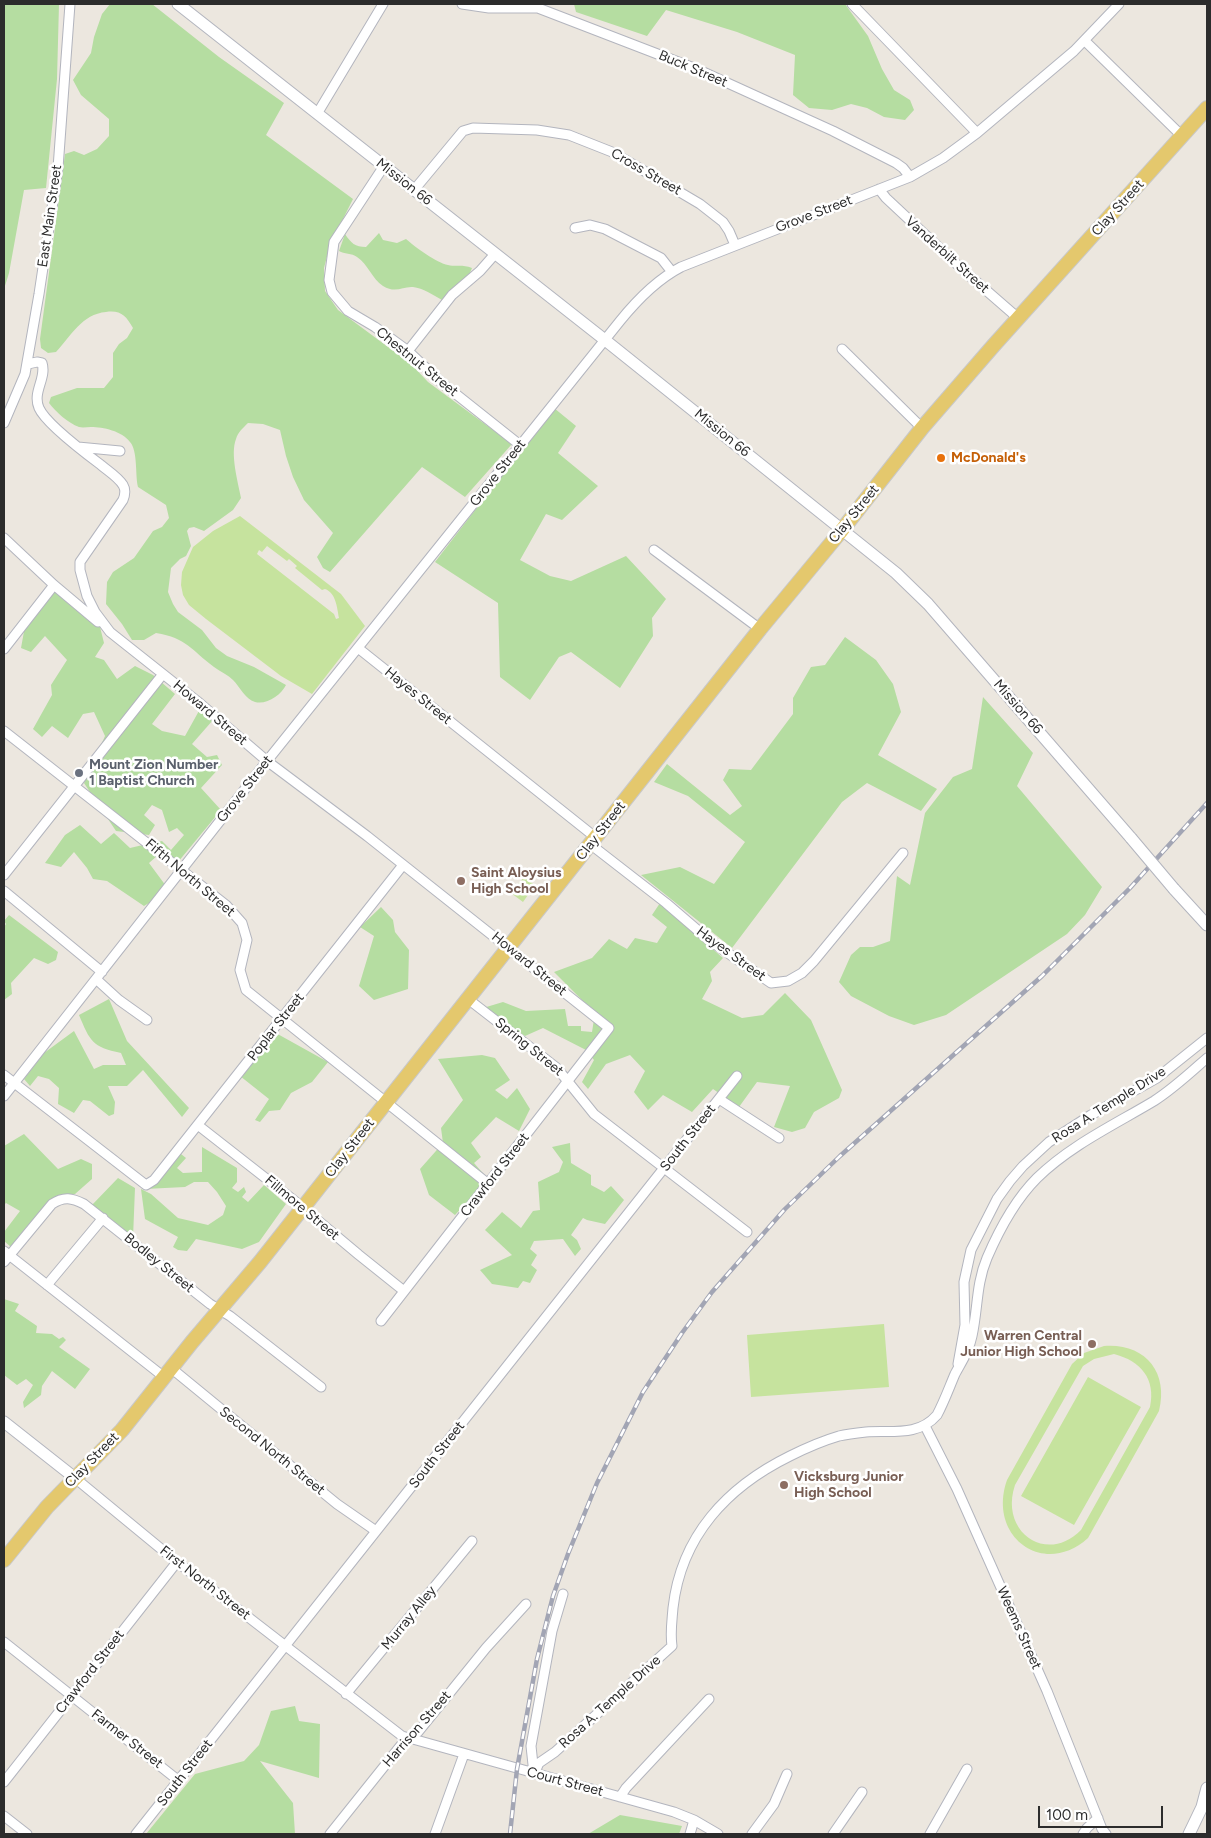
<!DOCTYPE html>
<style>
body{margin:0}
#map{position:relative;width:1211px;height:1838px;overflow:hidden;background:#ece7df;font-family:Figtree,sans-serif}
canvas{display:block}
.frame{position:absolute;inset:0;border:5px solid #2c2c2c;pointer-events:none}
.scale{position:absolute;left:1038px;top:1806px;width:125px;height:22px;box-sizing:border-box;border:2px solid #2c2c2c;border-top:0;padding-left:6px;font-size:15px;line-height:18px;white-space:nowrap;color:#2c2c2c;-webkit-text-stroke:4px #fff;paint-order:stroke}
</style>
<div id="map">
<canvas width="1211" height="1838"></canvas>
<div class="frame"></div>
<div class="scale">100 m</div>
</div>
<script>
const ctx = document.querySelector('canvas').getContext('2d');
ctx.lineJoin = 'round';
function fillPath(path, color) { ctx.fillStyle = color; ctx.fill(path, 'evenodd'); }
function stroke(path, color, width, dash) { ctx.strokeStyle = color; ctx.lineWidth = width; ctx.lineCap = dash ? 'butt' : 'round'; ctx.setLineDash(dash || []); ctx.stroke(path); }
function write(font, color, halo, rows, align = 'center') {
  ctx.font = font + ' Figtree,sans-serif'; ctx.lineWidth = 5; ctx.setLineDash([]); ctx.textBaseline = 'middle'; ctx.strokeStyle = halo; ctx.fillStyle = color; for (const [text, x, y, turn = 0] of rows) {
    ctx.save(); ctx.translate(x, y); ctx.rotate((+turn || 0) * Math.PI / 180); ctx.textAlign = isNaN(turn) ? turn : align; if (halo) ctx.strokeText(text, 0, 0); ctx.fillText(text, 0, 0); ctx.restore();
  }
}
const green = new Path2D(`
 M4 4H59L57 79 46 188 24 190 9 273 4 289Z
 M110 4H152L219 57 284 103 266 135 353 199 330 245 324 268 325 291 338 310 411 364 428 382 512 444 465 497 422 467 330 572 323 568 317 557 333 533 304 500 293 477 286 456 280 430 263 424 248 423C243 428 238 432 236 439 230 454 238 482 241 498L233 510 204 531 194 527 189 528 187 531 191 546 186 556 180 559 171 568 168 592 173 604 178 612 202 630 216 648 227 656 254 667 286 685C281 695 267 705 255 702 245 699 240 687 233 680 228 675 221 672 214 667 191 650 187 638 156 633L144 640H132L122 624 106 604 107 582 113 572 134 558 153 531 162 527 169 518 166 505 138 487C135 475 138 451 130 442 122 431 103 427 91 427 87 427 83 428 79 427 68 423 56 412 49 403L51 397 77 388H104L113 377V353L119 344 127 338 133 328C126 316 121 310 106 312 82 314 71 336 56 352L48 353 41 348 40 339 65 154 74 151 84 155 97 149 109 136V119L81 95 73 80 91 53 94 37 102 14Z
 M574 4H845L868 36 882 69 894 90 910 100 914 110 905 120 884 117 867 108 851 104 832 110 809 108 793 95 795 55 737 32 666 10 647 36 576 12Z
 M379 233 383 240 397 243 406 239C415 247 437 263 448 265 457 267 462 264 472 268L469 275 442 300C433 295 423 288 413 287 403 286 396 294 383 286 372 279 368 264 357 257 352 253 344 254 339 251L345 234C351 243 355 247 366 247Z
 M554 408 576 426 558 453 598 486 562 520 546 514 520 560 550 576 571 581 626 556 666 599 652 618 653 636 620 688 571 652 559 657 530 700 500 677 498 603 435 562Z
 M54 589 100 627 104 643 95 657 104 660 117 679 135 666 153 675 175 694 152 724 162 731 185 736 200 709 213 720 192 744 207 757 217 755 222 765 201 788 221 810 178 862 166 861 154 843 162 841 171 850 184 835 177 828 169 832 162 810 152 805 144 815 155 825 149 835 116 831 84 783 105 736 94 712 83 714 68 738 52 726 42 737 33 729 52 695 51 685 67 660 45 636 31 652 21 648 25 626Z
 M845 637 876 660 893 684 901 712 878 755 937 789 921 811 867 783 842 802 732 948 641 875 680 867 714 884 745 842 688 796 654 782 667 764 730 815 742 806 723 780 729 769 751 770 793 714V698L811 667 825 665Z
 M983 697 1033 753 1017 786 1102 887 1085 915 1067 934 946 1015 914 1025 889 1016 851 996 839 982 851 955 860 947H873L890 941 897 876 910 885 925 813 953 777 972 769Z
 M80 825 101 844 114 833 130 848 147 844 157 856 149 863 166 886 157 898 144 906 107 881 93 879 87 868 74 852 61 867 45 863 65 835Z
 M660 903 723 958 710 972 712 981 702 999 742 1018 763 1015 785 993 811 1020 842 1090 839 1098 814 1112 805 1128 792 1132 774 1127 790 1086 757 1082 739 1107 713 1089 692 1112 663 1095 648 1110 634 1092 645 1071 630 1055 606 1064 588 1089 582 1082 594 1060 586 1050 543 1028 525 1036 483 1008 503 1002 526 1011 565 1009 568 1026H581V1031L592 1032 595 1013 554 972 592 958 609 939 627 949 635 938 657 943 667 927 652 915Z
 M381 907 393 920 395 932 409 950 408 989 374 1000 359 986 374 936 360 927Z
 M9 915 58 952 56 960 48 964 34 958 11 983 12 994 4 1000V927L6 924 4 921Z
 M109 999 127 1041 189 1108 182 1117 143 1070 127 1086H108L115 1102 114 1114 109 1116 90 1101 83 1100 74 1113 58 1104 59 1088 49 1079 38 1076 30 1086 24 1079 44 1053 74 1031 94 1069 103 1065H126L121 1053C92 1047 90 1041 79 1015Z
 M274 1032 328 1062 312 1082 291 1093 280 1110 269 1111 260 1122 255 1120 269 1099 240 1076Z
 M482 1055 495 1058 510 1080 495 1090 507 1099 517 1088 530 1109 519 1131 496 1117 471 1143 481 1157 474 1163 488 1179 455 1215 429 1195 420 1169 443 1143 441 1128 463 1100 438 1059Z
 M24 1134 58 1169 81 1159 92 1164V1179L75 1194C47 1194 28 1227 11 1247L4 1241V1232L20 1211 6 1203 4 1205V1146Z
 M570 1143 571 1163 591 1175V1185L604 1192 611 1186 624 1200 605 1224 587 1220 583 1218 571 1235 577 1240 581 1249 575 1256 563 1239 534 1241 530 1249 537 1255 531 1265 537 1270 530 1283 523 1281 518 1288 492 1284 480 1270 512 1255 485 1230 502 1212 521 1228 533 1211 540 1210 538 1182 559 1172 563 1162 552 1147Z
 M202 1147 237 1168V1182L232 1188 238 1192 244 1187 246 1192 242 1197 248 1202 264 1185 286 1204 259 1242 242 1249 196 1239 187 1251 178 1250 173 1247 178 1237 145 1219 141 1189 151 1194 178 1218 208 1225 223 1215 226 1206 217 1192 208 1182H194L185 1187 145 1189 155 1182 181 1154 186 1158 177 1168 183 1173 202 1172Z
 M118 1178 135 1188 133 1238 92 1205Z
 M4 1299 19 1304 15 1311 37 1326 36 1333 52 1334 59 1339 63 1337 66 1340 59 1347 90 1369 75 1389 52 1371 42 1386 41 1395 24 1408 23 1402 33 1385 26 1379 17 1385 4 1375Z
 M295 1706 299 1721 320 1724 319 1778 260 1761 293 1803 295 1834H146L195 1774 244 1761 259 1745 271 1711Z
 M620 1815 682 1826 679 1834H588Z`);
const pitch = new Path2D(`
 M240 516 341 594 365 626 312 694 281 676 206 619 189 605 183 595 181 585 182 572 193 547 213 531ZM267 546 287 561 289 559 297 566 295 568 322 590 325 589C336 593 337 607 339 618L336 619 334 614 257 554 259 550 262 552Z
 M524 877 535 885 523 902 511 893Z
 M884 1324 889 1387 751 1397 747 1335Z
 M1104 1346C1144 1343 1169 1371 1159 1411L1088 1538C1044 1578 987 1537 1007 1480L1072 1364 1084 1353ZM1114 1354C1141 1361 1156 1379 1150 1407L1081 1530C1047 1565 999 1532 1015 1485L1083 1366 1094 1359Z
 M1088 1377 1141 1407 1074 1525 1021 1496Z`);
const minor = new Path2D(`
 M462 4 489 8H538L699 70 833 131 896 163 903 168 910 177
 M852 4 977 133
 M1085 41 1182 136
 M317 114 383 4
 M384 166 334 242 329 280 332 292 348 311 375 327 408 351 442 383 520 445
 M879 189 886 198 964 271 1018 318
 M414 190 463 131 473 128 537 130 569 135 612 152 700 204 723 222 729 231 735 245
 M575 228 590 225 605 229 661 258 672 272
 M842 349 922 428
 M408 351 452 295 480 271 495 254
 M28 364 37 362 42 363C47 378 32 392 39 408 46 424 85 453 101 465 108 471 118 477 123 485 126 490 125 495 123 500L80 562V570L87 596 95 612 110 632 197 701 267 761 367 836 609 1028 381 1321
 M4 423 25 374 39 294 58 168 70 4
 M78 447 120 451
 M4 538 54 585 98 622
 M654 550 760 629
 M358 648 595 837
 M4 649 54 585
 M4 731 226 905 242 923 247 940 240 970 246 990 487 1183
 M590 844 666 903 709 940 771 983 788 981 802 973 814 961 903 853
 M4 875 163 674
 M4 891 102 972
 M96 979 119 1000 147 1020
 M468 999 557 1068 594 1114 747 1232
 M4 1075 146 1185 154 1180 403 865
 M4 1096 267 761 620 321C637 300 656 280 681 267L910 177 943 158 977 133 1074 51 1119 4
 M719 1099 779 1138
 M199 1126 291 1198 359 1255 404 1291
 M4 1251 164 1377
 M4 1262 52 1204C64 1196 72 1198 84 1204L210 1304 230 1316 321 1387
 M47 1285 103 1218
 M958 1364 965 1325 964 1282 971 1250 997 1199 1010 1181 1023 1166 1049 1142 1091 1115 1157 1078 1207 1038
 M171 1368 337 1504 376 1531
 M925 1426 957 1489 1047 1691 1102 1829 1106 1834
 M75 1478 177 1562 402 1736 674 1812 694 1820 718 1834
 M4 1642 179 1781
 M346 1694 472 1541
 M534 1774 539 1763 555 1752 672 1646C670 1633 672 1621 673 1608 681 1536 727 1487 790 1456 806 1448 822 1441 839 1436 848 1434 857 1433 866 1432 891 1430 918 1437 937 1415 944 1402 949 1388 955 1374 962 1361 969 1351 972 1336 978 1309 976 1284 987 1258 999 1230 1015 1200 1037 1178 1071 1145 1114 1125 1154 1101 1173 1089 1190 1073 1207 1058
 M534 1774 531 1746 552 1631 563 1594
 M4 1782 177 1562
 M620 1797 626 1788 709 1699
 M4 1816 27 1834
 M136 1834 737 1076
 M330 1834 402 1744 418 1732 486 1648 526 1604
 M435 1834 464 1754
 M690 1834 694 1820
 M752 1834 774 1804 787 1774
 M833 1834 862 1792
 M930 1834 967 1769
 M1083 1834 1087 1828 1098 1818`);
const tertiary = new Path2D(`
 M178 4 605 340 896 573 928 604 1131 838
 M1174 889 1207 925
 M4 1422 75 1478
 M1189 1834 1202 1807 1207 1788`);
const primary = new Path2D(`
 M4 1560 47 1507 122 1430 192 1342 260 1262 760 629 842 530 922 428 994 345 1207 108`);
const rail = new Path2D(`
 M510 1834 517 1769 537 1659 553 1596 568 1554 597 1483 643 1392 682 1333 712 1292 785 1209 840 1156 1042 976 1130 888 1207 803`);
const tertiaryBridge = new Path2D(`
 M1131 838 1174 889`);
const markers = [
 [941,458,5,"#e8710a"],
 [79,773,5,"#6b7280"],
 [461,881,5,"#8d6e63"],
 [1092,1344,5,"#8d6e63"],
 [784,1485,5,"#8d6e63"]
];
const streetNames = [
 ["Buck Street",693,69,23],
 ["Cross Street",646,172,30],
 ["Mission 66",404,182,38],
 ["Clay Street",1118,208,-48],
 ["Grove Street",814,214,-21],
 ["East Main Street",50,216,-82],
 ["Vanderbilt Street",947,255,42],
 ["Chestnut Street",417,362,39],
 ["Mission 66",722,433,39],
 ["Grove Street",498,473,-52],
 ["Clay Street",854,514,-51],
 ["Hayes Street",418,696,39],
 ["Mission 66",1018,707,49],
 ["Howard Street",210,713,40],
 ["Grove Street",245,789,-52],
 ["Clay Street",601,831,-52],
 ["Fifth North Street",190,878,40],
 ["Hayes Street",731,954,36],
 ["Howard Street",529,964,39],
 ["Poplar Street",276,1027,-52],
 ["Spring Street",529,1047,39],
 ["Rosa A. Temple Drive",1109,1105,-32],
 ["South Street",688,1138,-52],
 ["Clay Street",350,1148,-52],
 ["Crawford Street",495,1175,-52],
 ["Fillmore Street",302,1208,40],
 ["Bodley Street",159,1263,39],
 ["Second North Street",272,1451,39],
 ["South Street",437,1455,-52],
 ["Clay Street",92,1460,-46],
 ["First North Street",205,1583,38],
 ["Murray Alley",409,1618,-51],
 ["Weems Street",1019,1628,66],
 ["Crawford Street",90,1672,-52],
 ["Rosa A. Temple Drive",610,1702,-42],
 ["Harrison Street",417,1729,-49],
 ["Farmer Street",127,1739,38],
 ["South Street",185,1773,-52],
 ["Court Street",565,1782,15]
];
const foodNames = [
 ["McDonald's",951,458]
];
const worshipNames = [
 ["Mount Zion Number",89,765],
 ["1 Baptist Church",89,781]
];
const educationNames = [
 ["Saint Aloysius",471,873],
 ["High School",471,889],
 ["Warren Central",1082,1336,"right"],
 ["Junior High School",1082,1352,"right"],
 ["Vicksburg Junior",794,1477],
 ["High School",794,1493]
];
fillPath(green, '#b5dda1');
fillPath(pitch, '#c6e39e');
stroke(minor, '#b3b5be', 11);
stroke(tertiary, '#b3b5be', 13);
stroke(primary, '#c8c8c8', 16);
stroke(minor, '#fff', 9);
stroke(tertiary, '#fff', 11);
stroke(primary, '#e4c86d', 14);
stroke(rail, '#a2a5b4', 4.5);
stroke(rail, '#fff', 2.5, [8]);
stroke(tertiaryBridge, '#b3b5be', 13, []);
stroke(tertiaryBridge, '#fff', 11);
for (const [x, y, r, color] of markers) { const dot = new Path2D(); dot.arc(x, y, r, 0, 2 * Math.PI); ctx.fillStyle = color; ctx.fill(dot); stroke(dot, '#fff', 2); }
write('14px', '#2c2c2c', '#fff', streetNames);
write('bold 14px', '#c56008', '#fff', foodNames, 'left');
write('bold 14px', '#5b616d', '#fff', worshipNames, 'left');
write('bold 14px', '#785e54', '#fff', educationNames, 'left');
</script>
